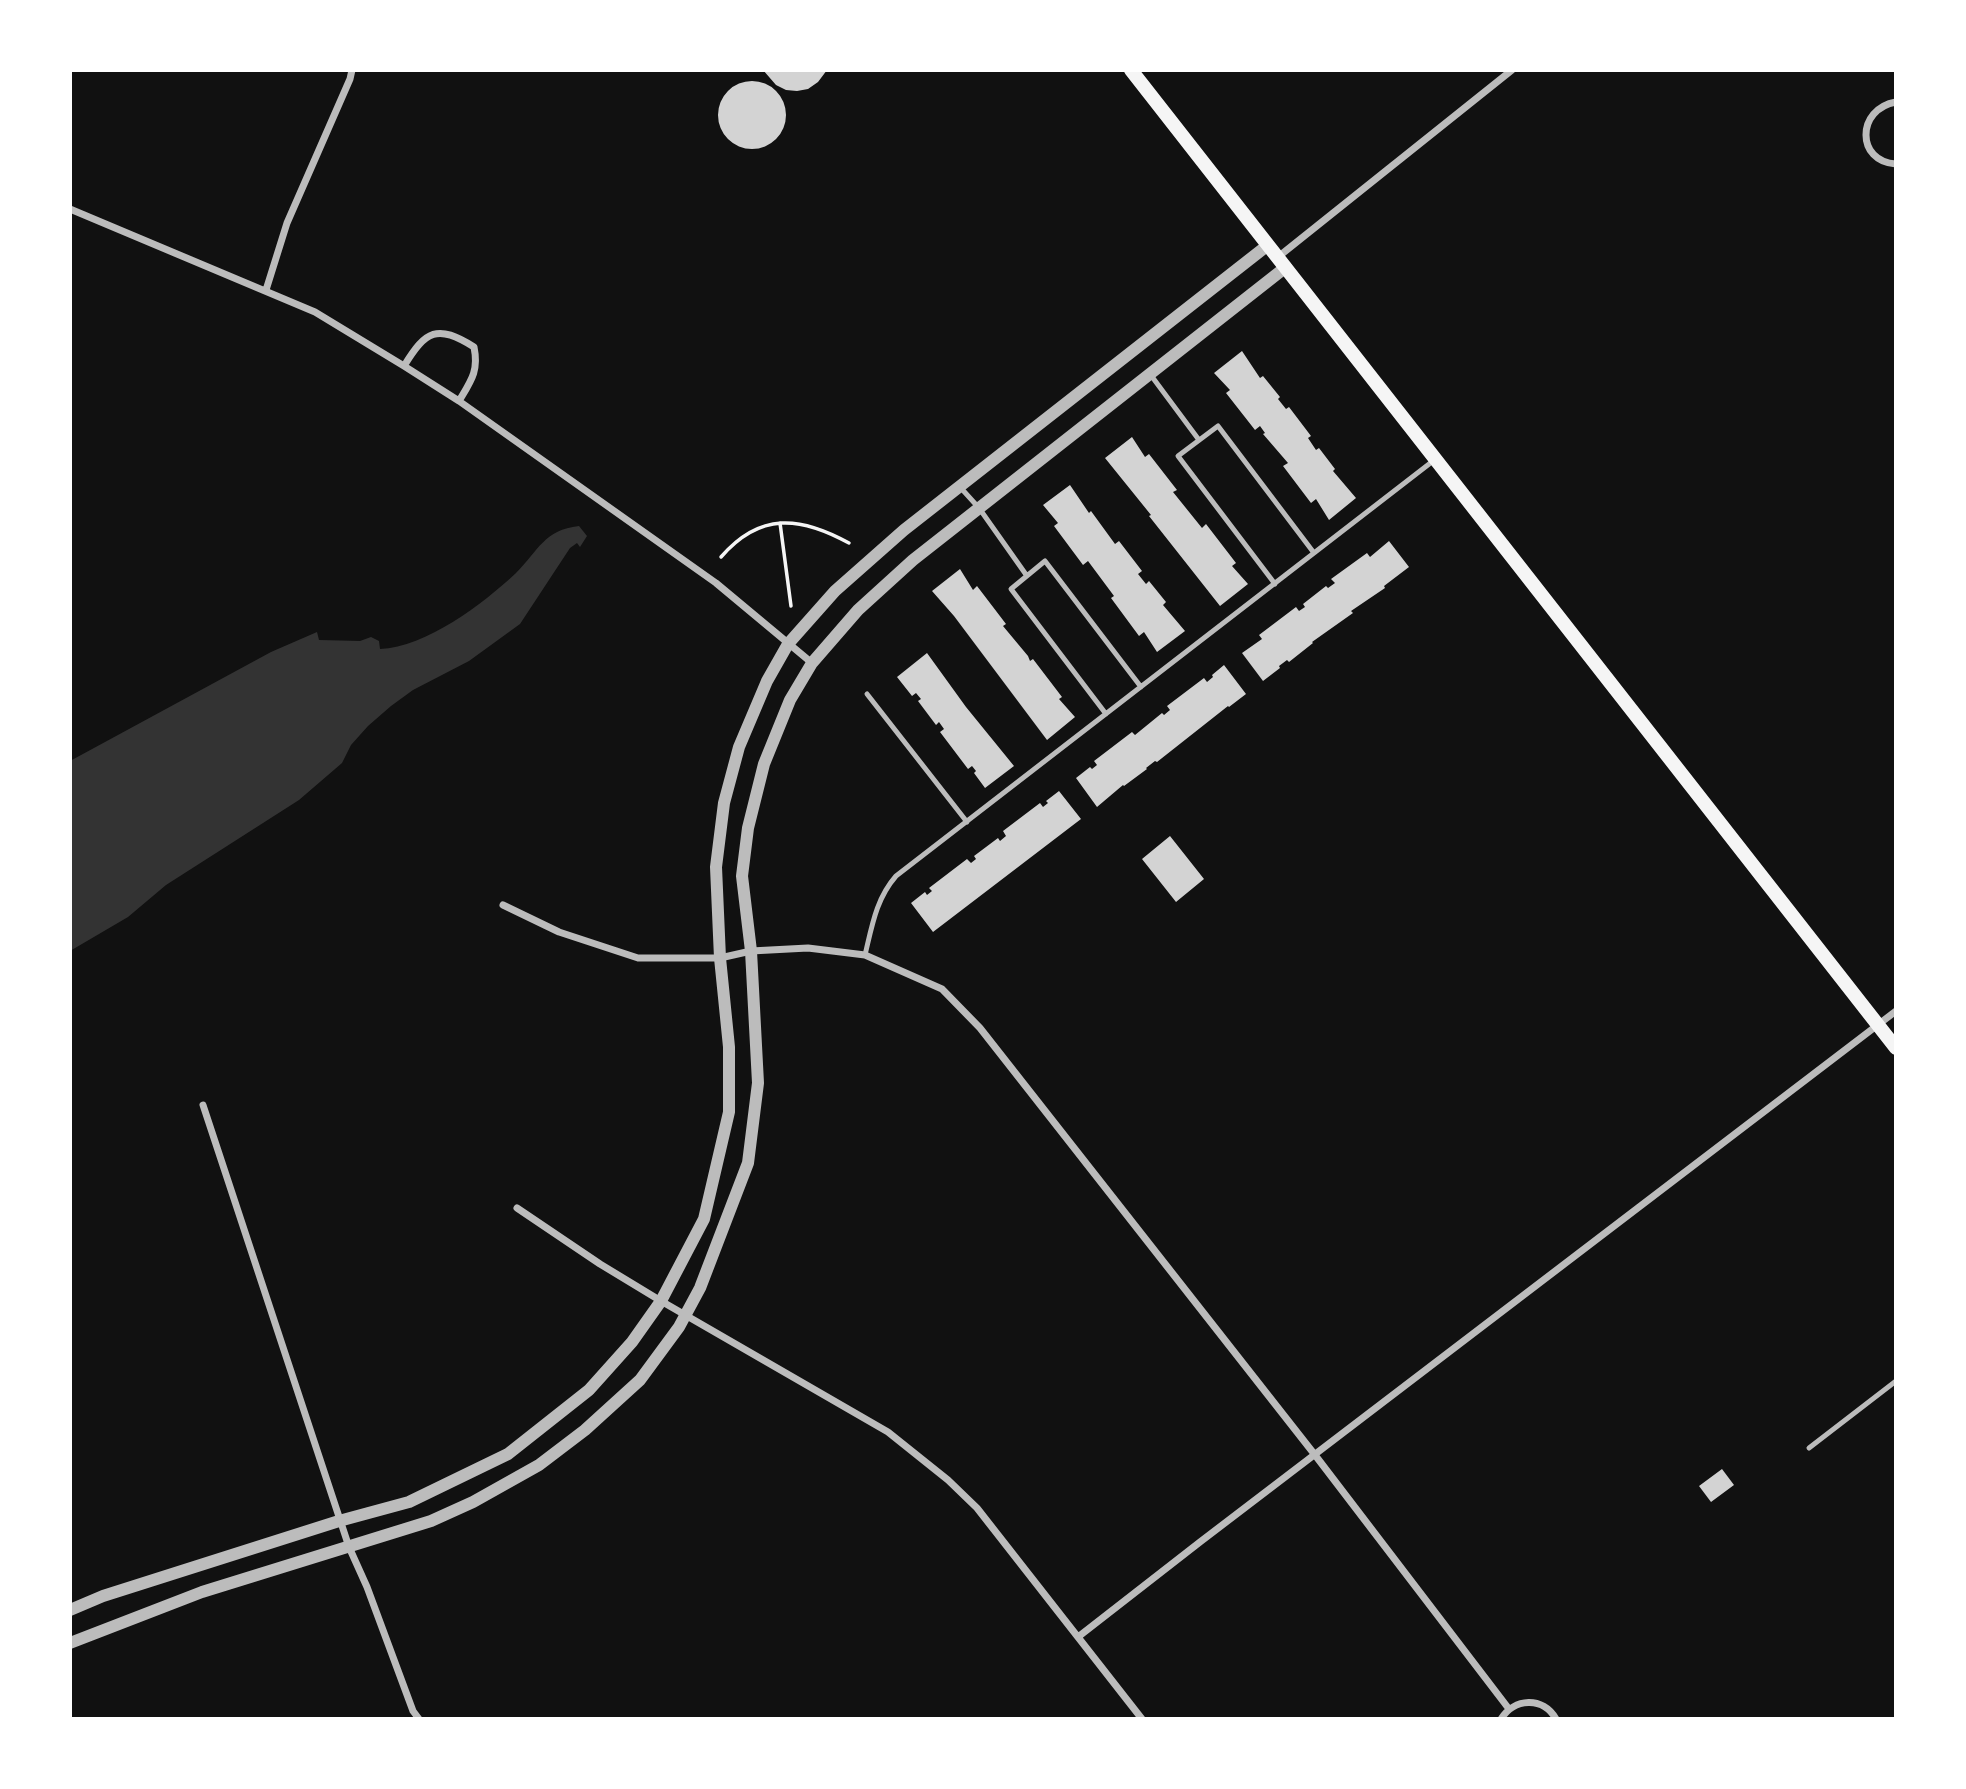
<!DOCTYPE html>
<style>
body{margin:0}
#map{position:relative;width:1966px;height:1789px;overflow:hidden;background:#111;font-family:Inter,sans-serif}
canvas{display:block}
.frame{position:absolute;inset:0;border:72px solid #fff;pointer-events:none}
</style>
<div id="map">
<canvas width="1966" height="1789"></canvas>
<div class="frame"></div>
</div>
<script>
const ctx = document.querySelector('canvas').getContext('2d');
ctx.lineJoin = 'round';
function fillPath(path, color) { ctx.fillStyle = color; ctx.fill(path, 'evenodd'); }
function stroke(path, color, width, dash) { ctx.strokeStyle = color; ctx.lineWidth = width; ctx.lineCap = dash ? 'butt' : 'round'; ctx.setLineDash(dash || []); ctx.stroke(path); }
const water = new Path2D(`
 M579 526 587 536 580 547 577 543 570 548 520 624 469 661 413 690 391 706 368 726 351 745 342 763 299 800 166 885 128 917 70 951V761L271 652 317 632 319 640 360 641 371 637 379 641 380 649C426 647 483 604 516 573 539 550 544 530 579 526Z`);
const building = new Path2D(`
 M763 70H827L818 82 808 89 797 91 786 90 776 85Z
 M718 115a34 34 0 1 1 68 0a34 34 0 1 1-68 0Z
 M1242 351 1260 378 1263 376 1280 397 1278 399 1286 409 1289 407 1311 436 1308 438 1316 450 1319 448 1335 469 1333 471 1356 498 1329 520 1316 499 1311 503 1283 466 1288 463 1263 434 1265 433 1260 426 1255 430 1226 393 1230 390 1214 373Z
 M1132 437 1145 457 1149 454 1177 490 1173 492 1202 528 1206 524 1236 563 1232 566 1248 584 1220 606 1149 516 1151 515 1105 458Z
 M1070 485 1089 513 1091 511 1115 544 1119 541 1142 571 1138 574 1146 584 1149 581 1166 602 1163 605 1185 631 1157 652 1144 632 1139 636 1111 598 1114 596 1088 561 1083 565 1054 526 1058 523 1043 505Z
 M1389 541 1409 567 1384 586 1385 588 1351 611 1353 613 1312 642 1313 643 1289 662 1287 660 1279 666 1280 668 1263 681 1242 653 1262 639 1259 635 1296 607 1299 611 1305 607 1303 604 1326 586 1328 588 1335 583 1331 579 1367 553 1370 557Z
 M960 569 973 590 977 586 1006 624 1003 626 1028 656 1030 661 1033 659 1062 697 1059 699 1075 717 1047 740 954 616 932 591Z
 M927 653 966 707 1014 766 985 788 974 773 976 771 972 766 968 769 940 732 944 729 939 722 936 725 918 701 921 699 916 693 912 696 897 677Z
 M1224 665 1246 694 1229 707 1228 706 1157 762 1155 761 1146 768 1147 769 1124 786 1123 785 1097 807 1076 778 1090 767 1092 769 1097 765 1094 761 1132 732 1135 735 1162 713 1164 715 1170 710 1167 706 1204 678 1207 682 1213 677 1212 675Z
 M1059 791 1081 819 933 932 911 903 925 892 927 895 932 891 929 888 967 859 971 863 976 859 974 856 998 838 1000 841 1006 836 1003 831 1040 803 1043 807 1048 803 1046 801Z
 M1170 836 1204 879 1176 902 1142 859Z
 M1722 1469 1734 1485 1711 1502 1699 1486Z`);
const path = new Path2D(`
 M780 523 791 606
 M721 557C760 512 800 516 849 543`);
const service = new Path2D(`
 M1150 374 1199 440
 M960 487 979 508 1027 576
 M1275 584 1178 456 1218 426 1314 553
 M867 694 967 822
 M1106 714 1011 589 1045 561 1141 687
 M865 955C872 926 876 899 896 876L1433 461
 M1809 1448 1896 1381`);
const minor = new Path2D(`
 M1896 102C1856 109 1856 162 1896 164
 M70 209 315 312 404 366 459 401 716 583 812 663
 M1278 257 1512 70
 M266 290 287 223 350 79 352 70
 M404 366C426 330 437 324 474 347 479 371 471 381 459 401
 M503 905 559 932 638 958H720L751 951 808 948 865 955 942 989 980 1028 1315 1455 1509 1709
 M203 1105 349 1547 367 1587 413 1711 419 1719
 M517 1208 600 1264 661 1301 888 1432 948 1480 977 1508 1142 1719
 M1078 1637 1200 1542 1896 1011
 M1501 1719C1514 1698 1543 1696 1556 1719`);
const tertiary = new Path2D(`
 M70 1610 103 1596 339 1521 409 1502 508 1454 589 1390 632 1342 661 1301 704 1219 729 1112V1047L720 958 716 867 724 803 739 747 767 681 788 644 835 591 904 530 1268 245
 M70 1643 202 1592 431 1521 473 1502 539 1465 585 1430 640 1380 679 1327 700 1288 748 1163 758 1083 751 951 742 876 748 828 764 764 790 700 812 663 858 610 913 560 1286 267`);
const secondary = new Path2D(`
 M1131 70 1896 1048`);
fillPath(water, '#333');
fillPath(building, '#d3d3d3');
stroke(path, '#f5f5f5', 3.5);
stroke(service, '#bcbcbc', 5);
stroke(minor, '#bcbcbc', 7);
stroke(tertiary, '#bcbcbc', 12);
stroke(secondary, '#f5f5f5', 14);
</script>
